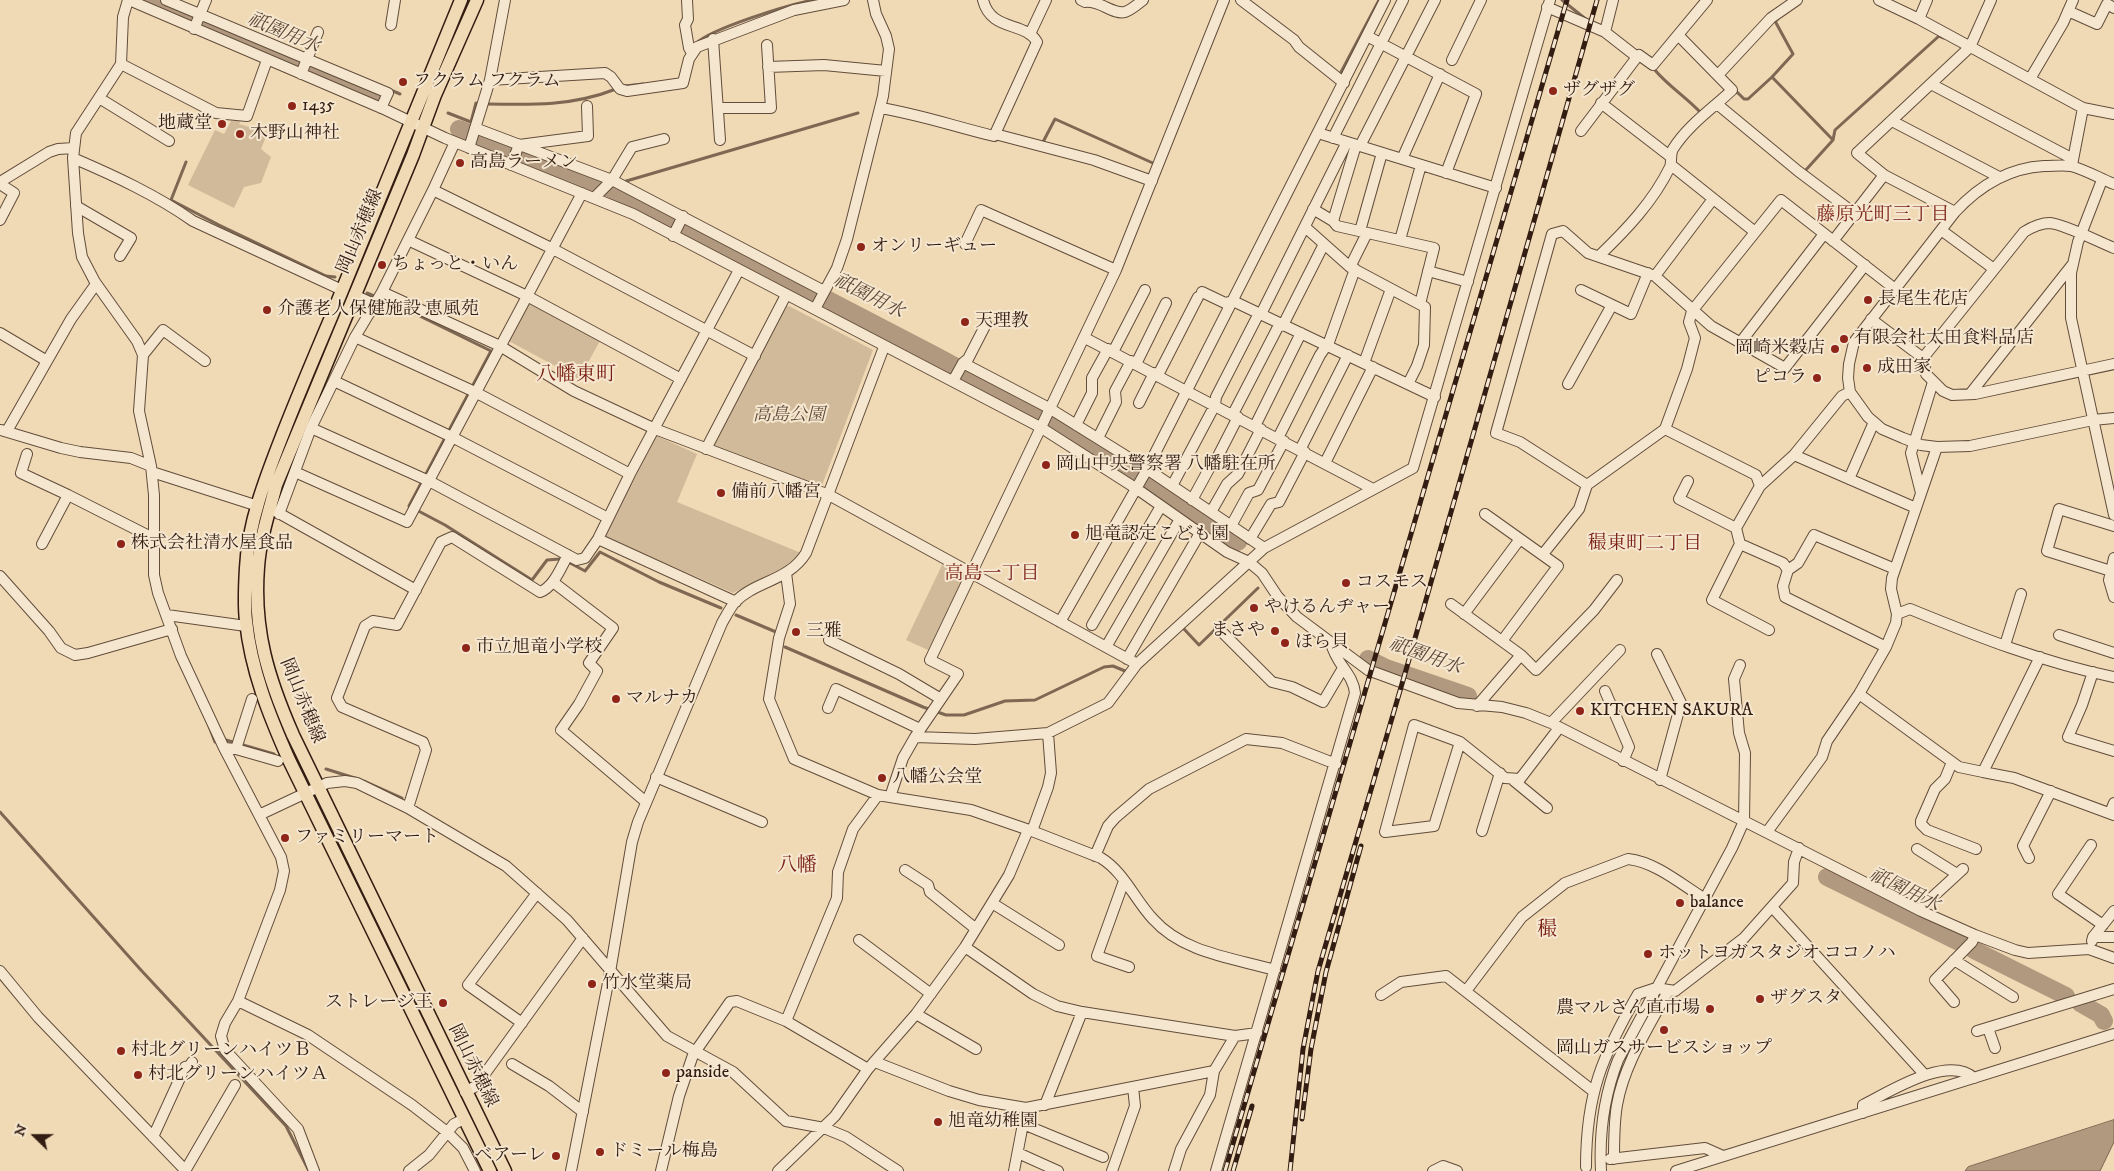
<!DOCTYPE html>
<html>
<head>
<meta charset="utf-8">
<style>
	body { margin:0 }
	#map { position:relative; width:2114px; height:1171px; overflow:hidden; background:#f0dab5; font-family:"IM FELL DW Pica",serif }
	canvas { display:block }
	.north { position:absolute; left:10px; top:1111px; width:50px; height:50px; -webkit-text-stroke:4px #f5e7cf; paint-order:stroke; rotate:292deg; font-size:14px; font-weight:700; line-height:20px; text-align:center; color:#331c12 }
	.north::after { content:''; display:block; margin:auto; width:18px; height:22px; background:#331c12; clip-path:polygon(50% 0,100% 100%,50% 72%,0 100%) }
</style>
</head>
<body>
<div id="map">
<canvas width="2114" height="1171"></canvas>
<div class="north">N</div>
</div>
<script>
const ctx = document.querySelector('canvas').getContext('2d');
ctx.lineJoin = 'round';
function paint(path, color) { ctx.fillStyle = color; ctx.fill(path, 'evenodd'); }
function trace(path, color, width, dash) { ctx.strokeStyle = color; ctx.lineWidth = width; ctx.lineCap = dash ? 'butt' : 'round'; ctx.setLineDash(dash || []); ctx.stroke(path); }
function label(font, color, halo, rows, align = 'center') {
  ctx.font = font + ' "IM FELL DW Pica","Noto Serif JP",serif'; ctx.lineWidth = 4; ctx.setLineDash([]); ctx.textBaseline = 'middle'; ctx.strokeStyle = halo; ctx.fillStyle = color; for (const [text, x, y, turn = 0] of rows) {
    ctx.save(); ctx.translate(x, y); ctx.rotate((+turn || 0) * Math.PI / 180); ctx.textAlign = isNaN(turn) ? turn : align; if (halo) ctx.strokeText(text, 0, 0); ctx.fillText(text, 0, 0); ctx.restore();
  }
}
paint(new Path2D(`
	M241,120L239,124L268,132L261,149L271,157L261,183L244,187L234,208L188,185L215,130L224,134L231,121Z
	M530,300L601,339L579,379L509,341Z
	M789,306L873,350L821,488L714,449L711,444L782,308Z
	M657,436L697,454L677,502L801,553L784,567L733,593L604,536Z
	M943,563L965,574L928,650L906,640Z`), '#d0ba99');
const water = new Path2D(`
	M2114,1120V1142L2100,1171H1965L1968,1167Z`);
paint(water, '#b0997e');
trace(water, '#7e6753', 1);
trace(new Path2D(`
	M1562,0L1587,20
	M1777,20L1775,21L1793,54L1772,77L1833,140L1804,172
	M695,44C712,28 788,5 813,0
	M1654,69C1667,85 1686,97 1701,113
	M1339,76L1379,0
	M625,86L643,84
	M393,91L400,94
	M1735,92L1736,91L1744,99H1748L1772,77
	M487,104C532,105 573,106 616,89
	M448,113L471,122L476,103L478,104
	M1833,140L1835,130L1939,36L1944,38
	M1043,142L1055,119L1155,164
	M186,162L171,200L219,225L326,276L335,277
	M623,182L858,113
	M367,293L374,296
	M385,299L491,351L409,506L445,525L532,580L547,560L560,559
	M570,563L585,571L600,552L659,582L721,608
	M736,615L776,632
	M1184,629L1199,645L1258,588
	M785,647L923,707L946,715H964L1005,701L1035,700L1104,667L1113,666L1125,671
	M209,726L215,742L226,740L274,754
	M326,769L358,779
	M364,781L402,798
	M0,812L140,969L286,1126L309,1171`), '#7e6753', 3);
trace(new Path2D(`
	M147,0L376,96
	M459,129L609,188L682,224L934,355L1051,418L1149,481L1238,542
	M1368,659L1386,668L1468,696
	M1827,877L1963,944
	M1974,950L2066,996
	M2080,1003L2101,1015L2104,1021`), '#b0997e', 18);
const minor = new Path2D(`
	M128,0L123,17L121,64L76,133L73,158L78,233L82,257L95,282L137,341L143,355L139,411L151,466L154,495V575L158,593L181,656L224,748L281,857L284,871L280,890L238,1001L225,1023L221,1036L225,1050L298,1129L314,1171
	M129,0L386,110L445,138L633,214L1040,427L1137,489L1227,552L1249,562L1262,573L1278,597L1297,617L1368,670L1458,703L1502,707L1526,713L1551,723L1921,911L1975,935L2015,950L2028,953L2089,949L2114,958
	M166,0L388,93L381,108
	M687,0L688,19L685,25L689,48L692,53
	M983,0C991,32 1025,21 1037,42L995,134
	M1081,0L1085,2C1100,0 1113,15 1125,12C1131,10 1138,4 1143,0
	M1241,0L1294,40L1299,47L1344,83
	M1879,0L1919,19L2083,108L2114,114
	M1547,7L1605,32L1637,57L1639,55L1653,65L1707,0
	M2068,11L2097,24L2107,4L2114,8
	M1919,19L1927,0
	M391,25L395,0
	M194,29L206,0
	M1605,32L1613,0
	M1030,34L1046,0
	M1367,36L1476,94L1446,173
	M713,39L720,140
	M1452,60L1481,0
	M121,64L216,113L247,116L267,60
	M768,67L824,65L886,71
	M301,74L318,32
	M1718,75L1771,18L1797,0
	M2030,79L2063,23L2073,0
	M490,80L605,73L611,77L620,89L627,91L683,83L689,59L697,47L794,10L844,0
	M1931,84L2073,159
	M99,98L169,141
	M1601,103L1671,157
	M1717,104L1798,171L1854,213
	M718,108H771L767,45
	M880,108C919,114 956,127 994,136L995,134L1094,160L1152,181
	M1892,121L1999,177
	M475,128L612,180L824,291
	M1581,131L1637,57
	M1318,133L1496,188
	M1333,138L1403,0
	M1360,146L1435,0
	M469,148L490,80L505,0
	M73,158C115,176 156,195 193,221L342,290
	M1402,159L1440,74
	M511,165L519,145L588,136L587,106
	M1671,165L1755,232
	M2072,165L2083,108
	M2102,180L2078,242L2071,273V318L2114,515
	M0,182L49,152L58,149L74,148
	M0,184L14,193L0,220
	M2114,184C2101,179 2086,170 2071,166C2063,165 2053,166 2044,166C2008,168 1980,185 1955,212L1854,342L1849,364L1848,378L1850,392L1868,417L1882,429L1903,438L1921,445L1937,447L1970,446L2093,420L2114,418
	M433,190L553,249L755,356
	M594,198L612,180L632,147L664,139
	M76,206L131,238L120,256
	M1313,209L1333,221L1337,226L1434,248L1420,304
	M1955,212L1884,175L1857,153L1970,47L1991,0
	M1333,221L1356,145
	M1305,227L1350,267L1425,307L1424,345L1417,366L1408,384
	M1941,230L1994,269
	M1360,231L1382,153
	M673,236L683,216
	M408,240L527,296L681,379
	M1400,240L1421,165
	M1833,241L1884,175
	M965,244L981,210L1116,270
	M1599,256C1626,230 1653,202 1670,167C1672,162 1670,154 1673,149C1688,125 1712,109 1732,90L1679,36
	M1350,267L1367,233
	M1428,271L1468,282
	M1655,276L1713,199
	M1581,290L1631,314L1648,273
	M382,292L500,346L574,391L655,429L829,495L1137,664
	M1202,292L1225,303L1233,301L1435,397
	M354,295L374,304
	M815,309L837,268L847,239L883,96L889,49L886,36L876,14L873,0
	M1871,319L1923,358L1926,374L1943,391L1952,395L1975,394L2114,364
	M0,333L47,361
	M355,337L475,392L630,474
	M1085,338L1373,489
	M1740,343L1824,234
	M1113,352L1145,290
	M143,355L163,330L205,361
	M1923,358L2024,232C2032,227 2040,223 2050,223C2064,224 2099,242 2114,248
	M963,363L1049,408L1147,469L1264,548
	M1364,363L1391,289
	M1136,364L1166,303
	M1158,375L1198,297
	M334,381L452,437L608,518
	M953,381L963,363L968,359L986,324
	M1568,384L1612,305
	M1850,392L1842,396L1794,455L1760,486L1736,528L1740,544L1783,563L1788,570L1783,586L1785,597L1886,647
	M1970,394L2072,265
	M1139,403L1154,373
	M1233,414L1278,327L1283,325L1324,244
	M1076,425L1092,393V378L1108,349
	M1255,426L1301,333
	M311,428L429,481L577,560L585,558L598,539L630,474L739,270
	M1665,429L1756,475L1760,486
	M1,430L61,448L80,452L131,458L151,466
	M7,431L71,319L96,284
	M1098,438L1116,402L1115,391L1131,361
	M1278,438L1320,355L1329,342L1355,269
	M706,449L786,295
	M1300,450L1348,355
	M27,454L21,473L68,495
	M1794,455L1916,508
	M1325,463L1373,367
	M152,472L258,506
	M295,472L407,522L582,193
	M1849,479L1874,422
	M1688,481L1679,499L1736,528
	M1587,485L1520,442L1496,433L1552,234L1563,231L1588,253L1655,276L1711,326L1785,368L1865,265
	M1172,486L1215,405L1216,397L1257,317L1261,314L1347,142
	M1921,493L1911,453L1933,382
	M1192,500L1210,467L1215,462L1238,417
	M275,511L416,590
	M1211,512L1227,484L1238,474L1261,429
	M279,514L311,428L355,337L382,292L433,190L455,142
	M1485,514L1558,566L1502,641
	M1231,526L1249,493L1258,490L1284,441
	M598,539L736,602
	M1250,539L1271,504L1279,502L1305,452
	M42,544L68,495L155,539
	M1740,544L1712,600L1769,630
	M1543,554L1579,509L1587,485L1665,429L1687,369L1695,338L1689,322L1692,311L1781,200L1895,289
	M2114,558L2109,580L2114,597
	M1788,570L1798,563L1814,535L1895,569
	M2111,571L2047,551L2059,509L2114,526
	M786,573L790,604L779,638L769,699L794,759L878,795L890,797L903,758L915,737L975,739L1048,733L1108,703L1137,664L1264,548L1413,468L1550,0
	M0,576L49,631L61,648L75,655L88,653L172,629
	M553,582L613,628L589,663L597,671L579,704L561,730L646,802
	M1451,604L1521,655L1536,670L1594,610L1617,580
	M1464,614L1520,539
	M1897,614L1910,609C1976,636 2044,663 2114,677
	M167,615L246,626
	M1060,622L1145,473L1385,0
	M1092,625L1161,506
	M1219,629L1272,682L1292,687L1323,702L1343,668
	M2059,635L2114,653
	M829,640L899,674L941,699
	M2005,645L2021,594
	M1106,647L1180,519
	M1657,654L1681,703L1660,780
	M1127,659L1200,533
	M2093,672L2082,705L2068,737L2114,751
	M1605,691L1629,747L1623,761
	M1859,694L1959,767L1983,772L2040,657
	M1477,706L1521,655
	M828,708L836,689L920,729
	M1551,723L1620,650
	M915,737L958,674L930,660L1116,270L1224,0
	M1460,742L1434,826L1385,832L1414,725L1460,742L1505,778L1520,779L1559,728
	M224,748L236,749L278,761
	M236,749L252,699
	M1952,762L1945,779L1935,789L1921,821V824L1927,830L1976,849
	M1983,772L2014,778L2114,815
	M656,777L762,822
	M1513,780L1547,808
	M890,797L971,810L1032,831L1101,858C1124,872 1135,900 1153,919C1183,953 1233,958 1275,970
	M408,808L426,750L423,742L342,707L337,698L365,626L373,621L397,625L441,542L452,537L540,592C554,587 561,567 568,555
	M2110,813L2114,803
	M259,815L327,783L345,781L357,783L408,808L506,866L567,920L667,1036L733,1072L786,1121L824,1128L846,1137L898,1171
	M1032,831L1048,787L1051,773L1048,733
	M1482,831L1500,773
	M1767,832L1822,757L1827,741L1859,694L1886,647L1896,623L1897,614L1891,589L1892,578L1937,447
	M2091,845L2058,894L2103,925
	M1917,849L1957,874
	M1095,856L1108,826L1115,818L1149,789L1246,739L1282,743L1336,764
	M2029,858L2023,846L2051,791
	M905,870L928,885L930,892L976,929
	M1124,881L1097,956L1129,967
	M992,903L1059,945
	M1772,907L1924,1074
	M1921,911L1926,903L1963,869
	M2093,937L2114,911
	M859,940L931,994
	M2092,941L2093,937H2114
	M965,947L1033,994L1057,1006L1082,1012L1235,1036L1257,1033
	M1954,960L2013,997
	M0,971L38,1017L186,1171
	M1466,991L1522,917L1565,883L1628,859C1656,862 1682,885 1705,899
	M1381,995L1401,982L1446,976L1593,1091
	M238,1001L308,1035L412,1105L447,1132L463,1148L475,1171
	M1954,1002L1935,980L1972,942L1975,935
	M916,1014L976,1049
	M786,1021L837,898L838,872L853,829L878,795
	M522,1023L468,985L537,893
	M1988,1028L1995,1048
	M1977,1031L2114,989
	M875,1062L949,1091L979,1100L1026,1108L1014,1171
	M512,1064L549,1086L583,1112
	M465,1092L476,1086L583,938
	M1045,1105L1082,1012
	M1026,1108L1214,1071
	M1863,1113V1105C1889,1092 1948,1054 1974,1078
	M1023,1124L1103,1157
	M153,1137L185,1067L190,1066L192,1062
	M1018,1153L1058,1171
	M1610,1159L1705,1148L1723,1156
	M1614,1159C1614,1141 1614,1122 1617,1105C1624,1064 1649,1027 1668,991
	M1586,1167C1586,1094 1602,1056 1638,994L1656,988L1675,991L1744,938L1793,883L1794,862L1799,848
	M185,1171L235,1085
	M409,1171L429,1155L454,1124L464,1119
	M571,1171L609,978L632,842L638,822L722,623C726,616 730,608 735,602C755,581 789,581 806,553L884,347
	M661,1171L679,1096L693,1055L730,1002L737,1001L786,1021L868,1069
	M778,1171L835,1116L868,1069L916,1014L965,947L1009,875L1028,830
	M1112,1171L1135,1106L1133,1087
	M1174,1171L1181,1149L1210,1095L1214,1071L1235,1036
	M1216,1171L1355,693C1353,673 1336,665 1331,643
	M1433,1171L1443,1166L1457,1171
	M1601,1171C1599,1132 1604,1096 1618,1060L1732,848L1744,821L1745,753L1739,733L1734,679L1740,665
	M1676,1171L2114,1034`);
const major = new Path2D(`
	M461,0C417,105 376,210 332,315C315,355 298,395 282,436C266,477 248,523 246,568C245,585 244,604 246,621C251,670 269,715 289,760L490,1171
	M477,0L435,95L413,155L276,485C269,512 260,539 258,567C253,630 268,678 293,735L505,1171`);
trace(minor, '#624c3b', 12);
trace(major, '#331c12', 15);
trace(minor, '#f5e7cf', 10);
trace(major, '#f0dab5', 12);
const rail = new Path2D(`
	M1302,1119L1311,1049L1326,972L1361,846
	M1225,1171L1567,0
	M1233,1171L1252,1106
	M1290,1171L1303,1049L1318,971L1404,677L1597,0`);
trace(rail, '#331c12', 5);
trace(rail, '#f5e7cf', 3, [9]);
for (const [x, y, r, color] of [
	[403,82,5,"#8f2418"],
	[1553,91,5,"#8f2418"],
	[292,106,5,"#8f2418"],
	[222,124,5,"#8f2418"],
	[240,134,5,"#8f2418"],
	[460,163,5,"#8f2418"],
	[861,247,5,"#8f2418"],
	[382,265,5,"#8f2418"],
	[1868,300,5,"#8f2418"],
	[267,310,5,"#8f2418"],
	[965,322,5,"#8f2418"],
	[1844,339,5,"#8f2418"],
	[1835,349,5,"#8f2418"],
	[1867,368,5,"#8f2418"],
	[1817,378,5,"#8f2418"],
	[1046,465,5,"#8f2418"],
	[721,493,5,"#8f2418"],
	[1075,535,5,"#8f2418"],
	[121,544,5,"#8f2418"],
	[1346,583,5,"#8f2418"],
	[1254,608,5,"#8f2418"],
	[1275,631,5,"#8f2418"],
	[796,632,5,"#8f2418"],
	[1285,643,5,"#8f2418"],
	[466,648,5,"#8f2418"],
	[616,699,5,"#8f2418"],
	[1580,711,5,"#8f2418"],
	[882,778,5,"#8f2418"],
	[285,838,5,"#8f2418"],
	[1680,903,5,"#8f2418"],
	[1648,954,5,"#8f2418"],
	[592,984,5,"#8f2418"],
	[1760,999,5,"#8f2418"],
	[443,1003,5,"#8f2418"],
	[1710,1009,5,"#8f2418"],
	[1664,1030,5,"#8f2418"],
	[121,1051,5,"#8f2418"],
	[666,1073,5,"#8f2418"],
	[138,1075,5,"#8f2418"],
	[938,1122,5,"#8f2418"],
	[600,1152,5,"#8f2418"],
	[556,1156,5,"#8f2418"]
]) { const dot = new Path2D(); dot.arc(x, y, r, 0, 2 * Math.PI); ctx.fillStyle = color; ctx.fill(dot); trace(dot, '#f5e7cf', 2); }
label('18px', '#331c12', '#f5e7cf', [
	["フクラム フクラム",413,82],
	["ザグザグ",1563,91],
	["1435",302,106],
	["地蔵堂",212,124,"right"],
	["木野山神社",250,134],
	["高島ラーメン",470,163],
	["オンリーギュー",871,247],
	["ちょっと・いん",392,265],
	["長尾生花店",1878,300],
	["介護老人保健施設 恵風苑",277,310],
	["天理教",975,322],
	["有限会社太田食料品店",1854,339],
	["岡崎米穀店",1825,349,"right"],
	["成田家",1877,368],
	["ピコラ",1807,378,"right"],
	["岡山中央警察署 八幡駐在所",1056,465],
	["備前八幡宮",731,493],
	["旭竜認定こども園",1085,535],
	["株式会社清水屋食品",131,544],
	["コスモス",1356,583],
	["やけるんヂャー",1264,608],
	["まさや",1265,631,"right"],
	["三雅",806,632],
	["ほら貝",1295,643],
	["市立旭竜小学校",476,648],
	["マルナカ",626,699],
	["KITCHEN SAKURA",1590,711],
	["八幡公会堂",892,778],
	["ファミリーマート",295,838],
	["balance",1690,903],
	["ホットヨガスタジオ ココノハ",1658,954],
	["竹水堂薬局",602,984],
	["ザグスタ",1770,999],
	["ストレージ王",433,1003,"right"],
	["農マルさん直市場",1700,1009,"right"],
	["岡山ガスサービスショップ",1664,1049,"center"],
	["村北グリーンハイツＢ",131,1051],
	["panside",676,1073],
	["村北グリーンハイツＡ",148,1075],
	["旭竜幼稚園",948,1122],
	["ドミール梅島",610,1152],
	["ベアーレ",546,1156,"right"]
], 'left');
label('18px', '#331c12', '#f5e7cf', [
	["岡山赤穂線",361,232,-67],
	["岡山赤穂線",301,701,68],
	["岡山赤穂線",472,1066,64]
]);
label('italic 18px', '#624b3a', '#f5e7cf', [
	["高島公園",789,416]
]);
label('italic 19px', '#5f4838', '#f5e7cf', [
	["祇園用水",283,34,23],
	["祇園用水",868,297,27],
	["祇園用水",1425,657,20],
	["祇園用水",1904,891,26]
]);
label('19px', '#7a1f14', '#f5e7cf', [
	["藤原光町三丁目",1883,216],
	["穝東町二丁目",1645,545],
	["高島一丁目",992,575]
]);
label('20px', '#7a1f14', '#f5e7cf', [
	["八幡東町",576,376],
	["八幡",797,867],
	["穝",1547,931]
]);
</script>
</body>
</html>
